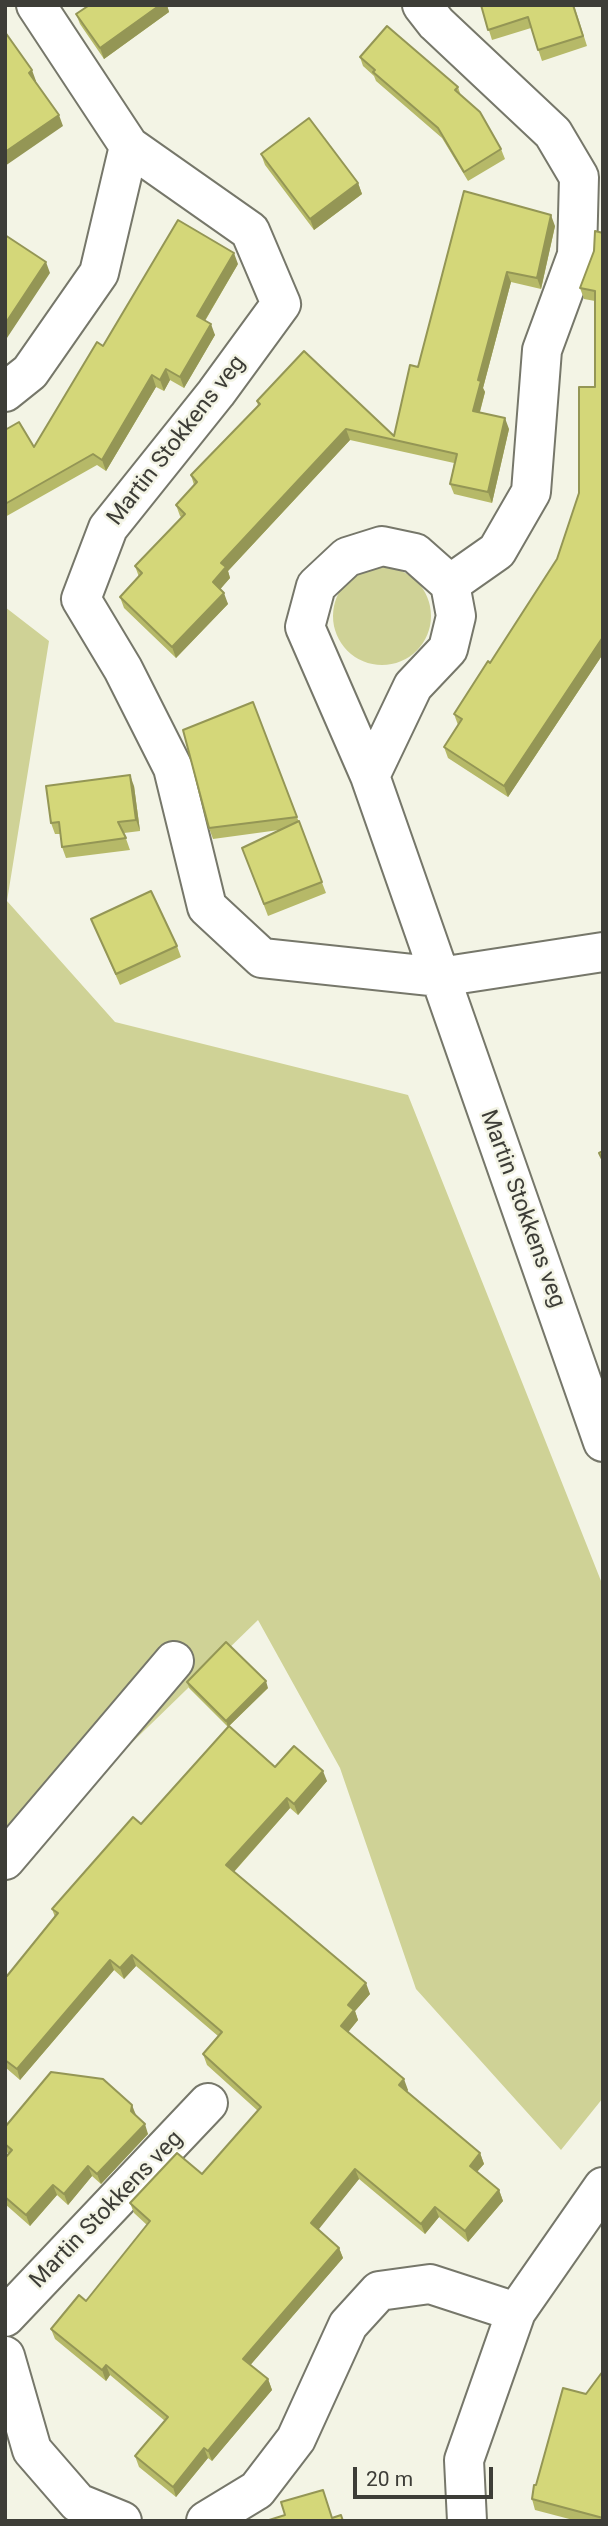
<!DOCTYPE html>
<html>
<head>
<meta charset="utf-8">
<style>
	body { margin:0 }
	#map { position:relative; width:608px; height:2526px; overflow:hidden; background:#f3f4e5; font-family:Roboto,sans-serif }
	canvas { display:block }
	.frame { position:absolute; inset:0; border:7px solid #3d3d37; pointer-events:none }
	.scale { position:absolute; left:353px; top:2467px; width:140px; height:32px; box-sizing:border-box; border:4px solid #3d3d37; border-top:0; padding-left:9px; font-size:21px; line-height:24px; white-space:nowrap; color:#3d3d37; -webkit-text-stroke:5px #f3f4e5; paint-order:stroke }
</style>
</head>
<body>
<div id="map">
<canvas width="608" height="2526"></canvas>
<div class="frame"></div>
<div class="scale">20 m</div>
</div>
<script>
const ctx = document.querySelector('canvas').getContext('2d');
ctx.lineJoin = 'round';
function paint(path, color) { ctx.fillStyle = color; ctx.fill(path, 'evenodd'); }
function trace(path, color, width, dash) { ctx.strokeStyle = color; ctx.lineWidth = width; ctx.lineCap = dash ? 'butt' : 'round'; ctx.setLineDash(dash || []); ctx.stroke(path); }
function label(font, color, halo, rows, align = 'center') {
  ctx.font = font + ' Roboto,sans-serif'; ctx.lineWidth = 5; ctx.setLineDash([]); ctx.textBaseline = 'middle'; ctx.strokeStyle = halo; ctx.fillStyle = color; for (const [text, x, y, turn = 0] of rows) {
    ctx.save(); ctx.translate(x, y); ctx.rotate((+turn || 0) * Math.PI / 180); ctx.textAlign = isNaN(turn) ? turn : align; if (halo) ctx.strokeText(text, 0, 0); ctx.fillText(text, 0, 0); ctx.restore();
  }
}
paint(new Path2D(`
	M333 616a49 49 0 1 1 98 0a49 49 0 1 1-98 0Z
	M5,607L49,641L7,901L115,1022L408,1095L603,1586V2098L561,2150L416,1989L340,1768L258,1620L5,1866Z`), '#cfd296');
const street = new Path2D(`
	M36,5L129,146L250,231L281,304L216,393L108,528L81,599L123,669L173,768L207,907L262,958L440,977L603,952
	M422,5L436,23L553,133L579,177L577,255L542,350L531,492L497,551L450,584
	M5,392L30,372L99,273L129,146
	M370,776L413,686L448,649L456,616L450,584L415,553L382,546L347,557L316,586L305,627L370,776L603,1442
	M5,1860L174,1661
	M5,2317L208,2103
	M5,2356L32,2450L78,2503L122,2521
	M206,2521L257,2490L296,2439L348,2325L379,2291L430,2284L516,2312
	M467,2521L464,2460L516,2312L603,2187`);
trace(street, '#76776a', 42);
trace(street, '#fff', 38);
paint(new Path2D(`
	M84,5H167L169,12L104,59L80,24L76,14L85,8Z
	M481,5H574L587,46L542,61L531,28L492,40Z
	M360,57L458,87L461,96L501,149L505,159L468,181L442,138L376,81L374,76L363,66Z
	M261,154L358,183L362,194L314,230L265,165Z
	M464,191L555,226L541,289L511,282L483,388L485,392L480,412L509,429L492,503L454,494L450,484L454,463L350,440L228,571L230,578L220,589L228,604L176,658L124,608L120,597L139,577L135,566L182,518L180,516L176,505L194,485L191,475L258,406L257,401L394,436L418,367Z
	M603,233V654L508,797L448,758L444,747L458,725L454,714L490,663L557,559L579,493L595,387V301L584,299L580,288Z
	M238,264L205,321L215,335L184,388L170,380L164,391L156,387L106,471L97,465L5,517V430L34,447L103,346Z
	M253,702L326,893L268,916L242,848L279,830L213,839L209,828Z
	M134,786L140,831L124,833L130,850L66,858L62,847L60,834H55L51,823Z
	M91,919L177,946L181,957L120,985Z
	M187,1682L268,1688L228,1727L189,1688Z
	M275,1767L327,1781L298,1815L290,1808L234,1872L370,1994L355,2011L358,2020L348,2032L408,2090L407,2092L480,2153L484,2164L477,2172L499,2190L503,2201L468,2242L439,2217L425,2234L359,2179L318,2229L339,2248L343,2258L250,2365L268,2379L272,2390L212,2461L208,2458L176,2497L139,2467L135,2456L165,2421L110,2375L106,2381L55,2339L51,2329L86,2301L147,2225L134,2213L130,2203L202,2174L258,2111L207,2065L203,2054L218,2036L136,1966L124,1979L114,1970L20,2080L5,2067V1974L7,1976L55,1917L52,1909L141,1824Z
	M136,2115L148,2134L101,2184L92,2176L68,2205L57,2195L30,2226L5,2204V2158L9,2154L5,2151V2127Z
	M603,2371V2521H577L535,2510L532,2499L536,2485L586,2394Z`), '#b6b968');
paint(new Path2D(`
	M160,5H167L169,12L104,59L100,48Z
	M32,70L36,81L33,84L29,73Z
	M59,115L63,126L5,166V152Z
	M358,183L362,194L314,230L310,219Z
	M551,215L555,226L541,289L537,278Z
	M234,253L238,264L201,327L197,316Z
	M46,262L50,273L5,341V324Z
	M507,272L511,282L483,388L485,392L477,422L473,411L478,380Z
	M211,324L215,335L184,388L180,377Z
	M166,369L170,380L164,391L160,380Z
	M152,375L156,387L106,471L102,460Z
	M505,418L509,429L492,503L488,492Z
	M346,429L350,440L228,571L230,578L217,593L213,582L221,563Z
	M224,593L228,604L176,658L172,647Z
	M603,637V654L508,797L504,786Z
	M130,775L134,786L140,831L136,820Z
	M266,1681L268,1688L228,1727L226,1721Z
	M323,1771L327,1781L298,1815L294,1804Z
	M287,1798L290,1808L230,1876L226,1865Z
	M132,1955L136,1966L124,1979L120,1968Z
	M110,1960L114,1970L20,2080L17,2069Z
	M366,1983L370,1994L355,2011L358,2020L345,2036L341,2026L348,2005Z
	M404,2079L408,2090L403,2096L399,2085Z
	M132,2105L136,2115L134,2121L131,2111Z
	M145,2124L148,2134L101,2184L97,2174Z
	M480,2153L484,2164L473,2176L470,2166Z
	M88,2166L92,2176L68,2205L64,2194Z
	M355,2169L359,2179L315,2234L311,2223Z
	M53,2185L57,2195L30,2226L26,2215Z
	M499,2190L503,2201L468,2242L465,2231Z
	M435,2207L439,2217L425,2234L421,2224Z
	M339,2248L343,2258L247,2369L243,2359Z
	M106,2365L110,2375L106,2381L102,2370Z
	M268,2379L272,2390L212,2461L208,2451Z
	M204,2448L208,2458L176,2497L173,2487Z`), '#949655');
const building = new Path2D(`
	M87,5H160L100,48L76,14L88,6Z
	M481,5H573L583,36L538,50L528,17L488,30Z
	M387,26L458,87L455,90L480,112L501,149L464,172L438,128L373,72L375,70L360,57Z
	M5,32L32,70L29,73L59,115L5,152Z
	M309,118L358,183L310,219L261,154Z
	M464,191L551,215L537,278L507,272L478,380L481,381L473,411L505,418L488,492L450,484L457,454L346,429L221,563L226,567L213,582L224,593L172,647L120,597L142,573L135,566L185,514L176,505L197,482L191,475L260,404L257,401L304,351L394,436L410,365L418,367Z
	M178,220L234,253L197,316L211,324L180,377L166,369L160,380L152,375L102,460L93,454L5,504V430L19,422L34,447L97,342L103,346Z
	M595,231L603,233V637L504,786L444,747L462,719L454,714L488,661L490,663L557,559L579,493V387H595V291L580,288L594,251Z
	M5,235L46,262L5,324Z
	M253,702L297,817L209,828L183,730Z
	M130,775L136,820L118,822L126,838L62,847L59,822L51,823L46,786Z
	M299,821L322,882L264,904L242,848Z
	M151,891L177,946L116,974L91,919Z
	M603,1151V1161L599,1153Z
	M226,1642L266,1681L226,1721L187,1682Z
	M229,1726L275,1767L294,1746L323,1771L294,1804L287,1798L226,1865L366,1983L348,2005L354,2010L341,2026L404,2079L399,2085L480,2153L470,2166L499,2190L465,2231L435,2207L421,2224L355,2169L311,2223L339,2248L243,2359L268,2379L208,2451L204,2448L173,2487L135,2456L168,2417L106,2365L102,2370L51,2329L79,2295L86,2301L150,2221L130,2203L177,2153L202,2174L261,2107L203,2054L222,2032L132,1955L120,1968L110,1960L17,2069L5,2060V1974L7,1976L58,1913L52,1909L133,1817L141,1824Z
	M51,2072L103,2079L132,2105L131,2111L145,2124L97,2174L88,2166L64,2194L53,2185L26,2215L5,2197V2158L12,2150L5,2144V2127Z
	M603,2371V2518L532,2499L534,2485H536L563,2388L586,2394Z
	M323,2490L332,2518L341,2515L343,2521H266L285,2515L281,2502Z`);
paint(building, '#d4d779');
trace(building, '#949655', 2);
label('23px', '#3d3d37', '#f3f4e5', [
	["Martin Stokkens veg",177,441,-52],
	["Martin Stokkens veg",522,1209,70],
	["Martin Stokkens veg",107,2210,-46]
]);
</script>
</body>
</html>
